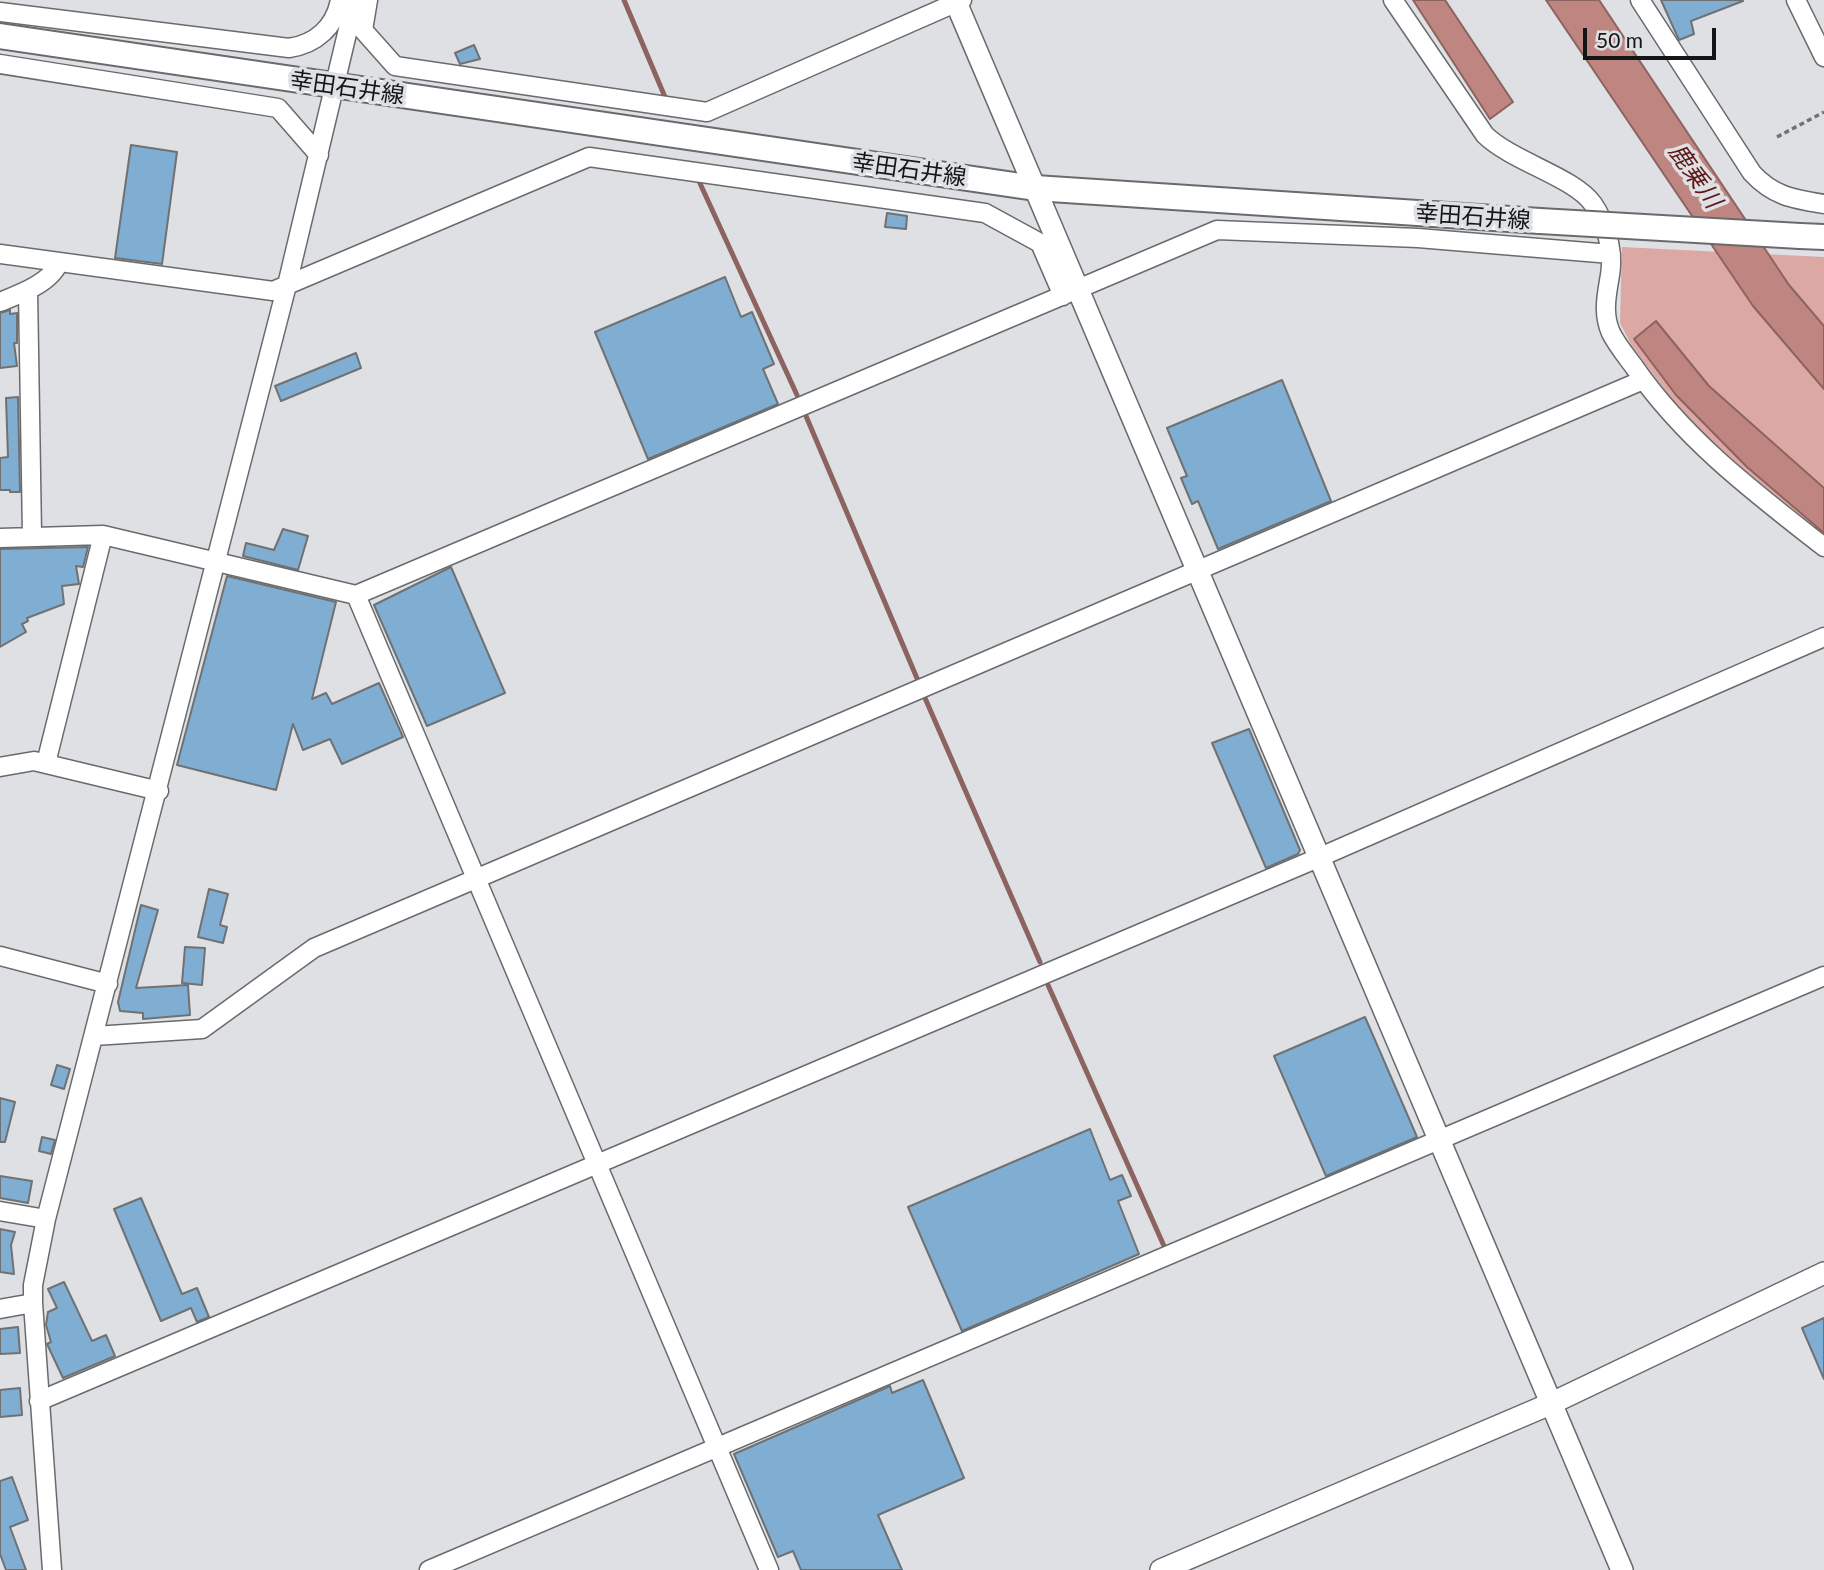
<!DOCTYPE html>
<html>
<head>
<meta charset="utf-8">
<style>
	body { margin:0 }
	#map { position:relative; width:1824px; height:1570px; overflow:hidden; background:#dee0e3; font-family:Lato,sans-serif }
	canvas { display:block }
	.scale { position:absolute; left:1583px; top:28px; width:133px; height:32px; box-sizing:border-box; border:4px solid #141515; border-top:0; padding-left:9px; font-size:21px; line-height:24px; white-space:nowrap; color:#141515; -webkit-text-stroke:5px #dee0e3; paint-order:stroke }
</style>
</head>
<body>
<div id="map">
<canvas width="1824" height="1570"></canvas>
<div class="scale">50 m</div>
</div>
<script>
const ctx = document.querySelector('canvas').getContext('2d');
ctx.lineJoin = 'round';
function paint(path, color) { ctx.fillStyle = color; ctx.fill(path, 'evenodd'); }
function trace(path, color, width, dash) { ctx.strokeStyle = color; ctx.lineWidth = width; ctx.lineCap = dash ? 'butt' : 'round'; ctx.setLineDash(dash || []); ctx.stroke(path); }
function label(font, color, halo, rows, align = 'center') {
  ctx.font = font + ' Lato,"Noto Sans JP",sans-serif'; ctx.lineWidth = 7; ctx.setLineDash([]); ctx.textBaseline = 'middle'; ctx.strokeStyle = halo; ctx.fillStyle = color; for (const [text, x, y, turn = 0] of rows) {
    ctx.save(); ctx.translate(x, y); ctx.rotate((+turn || 0) * Math.PI / 180); ctx.textAlign = isNaN(turn) ? turn : align; if (halo) ctx.strokeText(text, 0, 0); ctx.fillText(text, 0, 0); ctx.restore();
  }
}
paint(new Path2D(`
	M1622,247L1824,257V536L1717,449L1687,419L1633,348L1620,323Z`), '#dba8a3');
const water = new Path2D(`
	M1413,0H1445L1513,102L1490,119Z
	M1546,0H1599L1789,285L1824,326V389L1753,306Z
	M1656,321L1709,386L1824,488V533L1747,467L1676,395L1634,339Z`);
paint(water, '#bf8580');
trace(water, '#8c6360', 2);
trace(new Path2D(`
	M624,0L665,97
	M698,179L797,395
	M806,416L919,683
	M925,698L1040,962
	M1048,985L1164,1246`), '#8c6360', 5);
const building = new Path2D(`
	M1661,0H1742L1743,1L1691,21L1694,34L1679,40Z
	M474,45L480,59L460,64L455,53Z
	M131,145L177,152L162,264L115,258Z
	M887,213L907,216L906,229L885,227Z
	M725,277L741,317L752,312L774,364L763,369L778,404L648,459L595,332Z
	M10,310V314L17,313V343H14L17,366L0,368V313Z
	M356,353L361,368L281,401L275,386Z
	M1282,380L1331,501L1218,549L1198,501L1192,504L1181,478L1187,476L1167,428Z
	M18,397L20,492H10V490H0V458L8,457L6,398Z
	M283,529L308,536L298,570L243,556L246,543L274,550Z
	M88,547L83,567L76,566L79,584L62,586L64,604L27,618L28,621L22,624L26,632L0,647V549Z
	M451,567L505,693L427,726L374,605Z
	M227,576L336,602L312,699L326,693L332,704L379,683L403,737L342,764L330,739L303,750L293,724L276,790L177,765Z
	M1249,729L1300,850L1298,854L1266,868L1212,743Z
	M209,889L228,894L220,925L227,927L223,943L198,937Z
	M141,905L158,910L136,988L188,985L190,1015L143,1019V1013L120,1011L118,1002Z
	M185,947L205,948L202,985L182,983Z
	M1365,1017L1417,1137L1326,1176L1274,1056Z
	M57,1065L70,1069L64,1089L51,1085Z
	M0,1098L15,1102L5,1142H0Z
	M1090,1129L1110,1180L1122,1175L1131,1196L1118,1201L1139,1254L962,1331L908,1207Z
	M42,1137L55,1140L51,1154L39,1151Z
	M0,1176L32,1181L28,1203L0,1198Z
	M141,1198L182,1294L197,1288L209,1317L197,1322L191,1308L161,1321L114,1209Z
	M0,1229L15,1232L11,1245L14,1274L0,1272Z
	M64,1282L92,1341L106,1335L115,1356L63,1378L47,1344L51,1342L46,1325L48,1312L57,1308L48,1289Z
	M1824,1318V1379L1802,1328Z
	M18,1327L20,1353L0,1354V1329Z
	M923,1380L964,1478L878,1515L902,1570H801L793,1551L778,1557L734,1454L890,1386L892,1393Z
	M20,1388L22,1415L0,1417V1390Z
	M12,1477L28,1520L10,1527L26,1570H6L0,1554V1481Z`);
paint(building, '#80aed2');
trace(building, '#6f7173', 2);
const minor = new Path2D(`
	M368,0L363,30L395,66L707,112L962,0
	M1393,0L1485,135C1513,162 1574,177 1593,204C1606,223 1614,251 1610,275C1607,294 1602,313 1611,333C1617,345 1627,357 1635,368C1686,441 1755,493 1824,547
	M1640,0L1752,173C1773,196 1793,199 1824,204
	M1796,0L1824,57
	M0,12L289,48C316,44 335,27 340,0
	M0,64L278,108L319,155
	M0,254L273,291L589,157L985,213L1040,243L1063,296
	M28,290L32,535
	M0,302C20,294 51,283 59,262
	M0,538L103,535L356,595L1217,230L1418,238L1611,254
	M356,595L769,1570
	M46,763L103,535
	M0,767L34,761L159,791
	M0,956L108,984
	M94,1036L202,1029L314,948L1643,380
	M0,1211L46,1219
	M0,1309L33,1303
	M39,1401L1318,858L1824,637
	M52,1570L33,1303V1285L46,1219L287,285L355,0
	M429,1570L1824,976`);
const tertiary = new Path2D(`
	M955,0L1622,1570
	M1161,1570L1550,1404L1824,1273`);
const secondary = new Path2D(`
	M0,36L1035,188L1540,221
	M1800,236L1824,237`);
trace(minor, '#686b6d', 21);
trace(tertiary, '#686b6d', 24);
trace(secondary, '#686b6d', 28);
trace(new Path2D(`
	M1777,137L1824,112`), '#717273', 3.5, [5, 3.5]);
trace(minor, '#fff', 18);
trace(tertiary, '#fff', 21);
trace(secondary, '#fff', 24);
const secondaryBridge = new Path2D(`
	M1540,221L1800,236`);
trace(secondaryBridge, '#686b6d', 28, []);
trace(secondaryBridge, '#fff', 24);
label('23px', '#141515', '#dee0e3', [
	["幸田石井線",347,88,8],
	["幸田石井線",909,170,8],
	["幸田石井線",1473,217,4]
]);
label('italic 24px', '#5d1717', '#dee0e3', [
	["鹿乗川",1695,176,55]
]);
</script>
</body>
</html>
